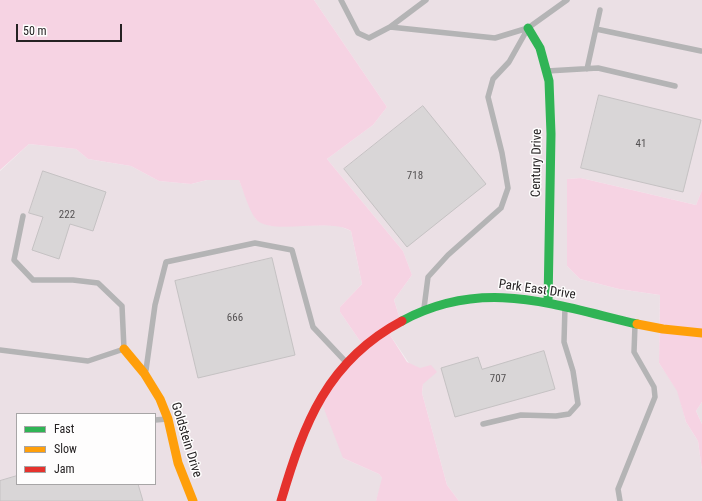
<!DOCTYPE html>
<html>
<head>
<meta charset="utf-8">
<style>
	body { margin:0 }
	#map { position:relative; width:702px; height:501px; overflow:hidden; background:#f3eff1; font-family:"Roboto Condensed",sans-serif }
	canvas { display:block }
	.legend { position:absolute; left:16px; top:413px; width:140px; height:72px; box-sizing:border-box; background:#fefdfd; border:1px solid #a7a5a6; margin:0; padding:5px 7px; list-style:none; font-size:12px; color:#252223 }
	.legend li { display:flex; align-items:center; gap:8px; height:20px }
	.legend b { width:20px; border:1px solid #a7a5a6 }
	.scale { position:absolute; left:16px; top:24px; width:106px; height:18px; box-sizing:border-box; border:2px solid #252223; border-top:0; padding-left:5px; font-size:12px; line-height:14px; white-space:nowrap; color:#252223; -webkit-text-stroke:3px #fefdfd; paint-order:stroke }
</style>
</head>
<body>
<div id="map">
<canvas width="702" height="501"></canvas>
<ul class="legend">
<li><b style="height:5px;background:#30b455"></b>Fast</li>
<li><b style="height:5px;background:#ff9f0a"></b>Slow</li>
<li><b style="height:5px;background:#e5322d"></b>Jam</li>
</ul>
<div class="scale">50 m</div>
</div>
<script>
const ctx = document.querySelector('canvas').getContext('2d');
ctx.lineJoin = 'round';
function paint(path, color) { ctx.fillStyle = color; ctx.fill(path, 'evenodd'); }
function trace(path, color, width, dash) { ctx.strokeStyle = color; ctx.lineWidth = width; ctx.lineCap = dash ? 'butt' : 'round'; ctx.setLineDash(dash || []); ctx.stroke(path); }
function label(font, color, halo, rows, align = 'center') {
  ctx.font = font + ' "Roboto Condensed",sans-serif'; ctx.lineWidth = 3; ctx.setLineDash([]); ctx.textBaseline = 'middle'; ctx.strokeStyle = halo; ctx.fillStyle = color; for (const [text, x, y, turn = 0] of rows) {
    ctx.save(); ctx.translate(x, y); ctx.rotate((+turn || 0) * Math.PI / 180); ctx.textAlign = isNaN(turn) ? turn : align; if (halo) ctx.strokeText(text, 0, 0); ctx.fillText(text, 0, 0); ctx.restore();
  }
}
paint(new Path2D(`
	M314,0H702V190L696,205L581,178L567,179V266L580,279L619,289L660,295L659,363L678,391L686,422L698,441L702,470V501H459L447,485L422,393L423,384L390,335L400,319L394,300L412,275L403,251L327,159L373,125L387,107Z
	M29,144L76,149L88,159L131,166L159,181L191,184L207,180H239L256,219L271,226L337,225L351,231L362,284L340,307V312L362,344L343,458L379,474L383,479L376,501H0V171ZM17,414H155V484H17Z
	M702,402V424L696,411Z`), '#ebe0e5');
paint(new Path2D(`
	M0,0H314L387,107L373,125L327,159L403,251L412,275L394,300L400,319L390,335L407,362L420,368L431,365L437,372L423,384L422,393L447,485L459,501H376L382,478L379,474L343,458L319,396L362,344L340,312V307L362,284L351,231C328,217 269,237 255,218C248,208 244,192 239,180H207L191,184L159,181L131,166L88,159L76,149L29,144L0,170Z
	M581,178L696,205L702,190V402L696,411L702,424V470L698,441L686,422L677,391L659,363L660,295L619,289L580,279L567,266V179Z`), '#f6d3e3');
const building = new Path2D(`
	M599,95L701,120L683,192L581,168Z
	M423,106L486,184L407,247L344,169Z
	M43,171L106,192L93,231L70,224L59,259L32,250L43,217L29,213Z
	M272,258L295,355L198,378L175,281Z
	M544,351L555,389L455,417L441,368L478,357L482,369Z
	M17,476V484H138L143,501H0V481Z`);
paint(building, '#d9d6d7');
trace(building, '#c5c2c3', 1);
trace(new Path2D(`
	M341,0L358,33L369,38L390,27L495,38L528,28L567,0
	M390,27L426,0
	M596,29L701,51
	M587,69L600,10
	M547,71L598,68L675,86
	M424,308L428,277L448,255L501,208L508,188L502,153L488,97L493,79L509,62L527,30
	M0,350L88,361L124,349L122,306L98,283L73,280H33L14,260L23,216
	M146,370L155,305L166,262L255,243L292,250L313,327L345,361
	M155,420L167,419
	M483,424L521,415L556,416L569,414L578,404L573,371L564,342L565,307
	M620,501L618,489L655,397L654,387L634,352L635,325`), '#b4b4b5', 5.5);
trace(new Path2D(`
	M528,28L540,48L549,81L551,134L548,303
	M402,321C483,277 554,305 637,324`), '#30b455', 9);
trace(new Path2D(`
	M637,324L663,329L702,333
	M124,349L144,373L160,399L168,419L178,463L193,501`), '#ff9f0a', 9);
trace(new Path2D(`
	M281,501C304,423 327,361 402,321`), '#e5322d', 9);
label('11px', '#555253', null, [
	["41",641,144],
	["718",415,176],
	["222",67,215],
	["666",235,318],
	["707",498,379]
]);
label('13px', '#252223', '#fefdfd', [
	["Century Drive",537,163,-89],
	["Park East Drive",537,290,8],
	["Goldstein Drive",186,440,73]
]);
</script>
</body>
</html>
